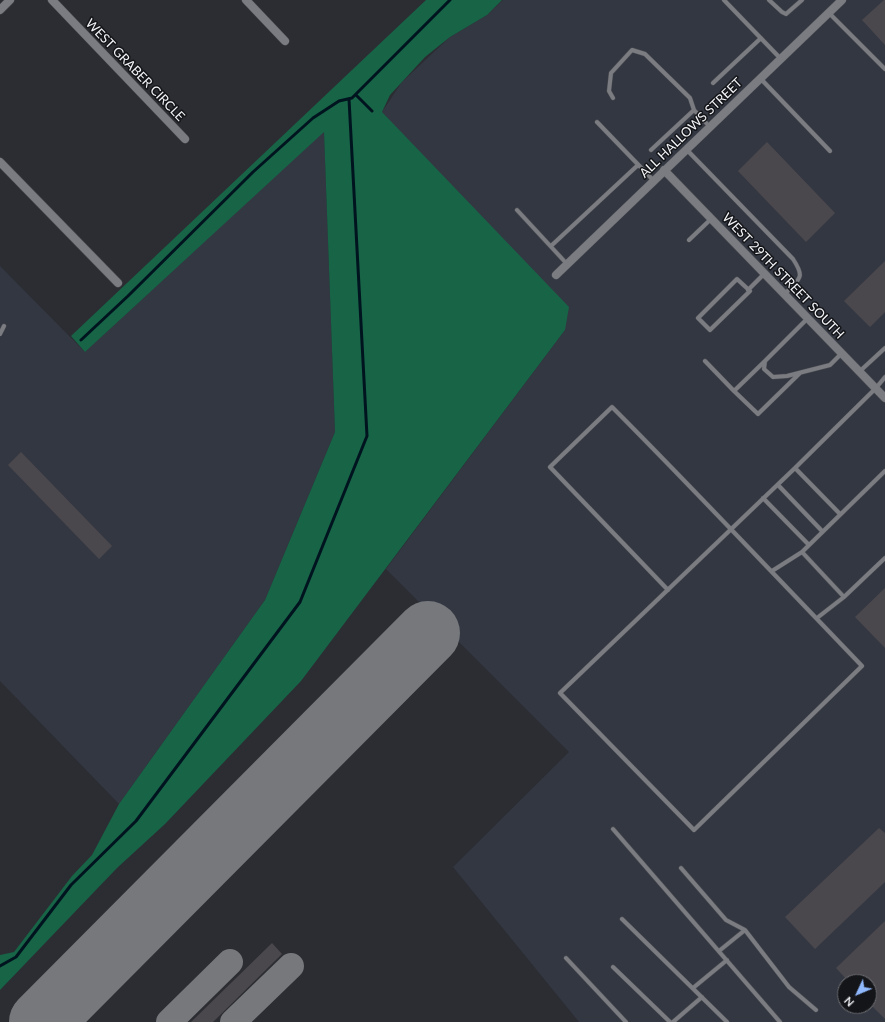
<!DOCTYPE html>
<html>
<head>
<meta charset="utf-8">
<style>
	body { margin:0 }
	#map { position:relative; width:885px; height:1022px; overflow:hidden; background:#2b2d32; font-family:Lato,sans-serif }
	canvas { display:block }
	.north { position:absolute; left:837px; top:974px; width:40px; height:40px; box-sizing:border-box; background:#141518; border:1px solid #6d6e71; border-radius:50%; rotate:226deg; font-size:11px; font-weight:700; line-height:16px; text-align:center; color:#f2f4f7 }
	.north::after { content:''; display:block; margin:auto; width:14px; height:18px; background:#8fb8fd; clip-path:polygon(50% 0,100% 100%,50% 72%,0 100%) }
</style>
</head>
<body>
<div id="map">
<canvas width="885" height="1022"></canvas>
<div class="north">N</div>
</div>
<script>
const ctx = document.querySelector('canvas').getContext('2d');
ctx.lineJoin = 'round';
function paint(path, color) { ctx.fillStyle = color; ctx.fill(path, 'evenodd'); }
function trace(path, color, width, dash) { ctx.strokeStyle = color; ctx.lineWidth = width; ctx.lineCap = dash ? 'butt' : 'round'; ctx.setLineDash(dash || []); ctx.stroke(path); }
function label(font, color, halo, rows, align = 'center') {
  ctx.font = font + ' Lato,sans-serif'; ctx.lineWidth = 3; ctx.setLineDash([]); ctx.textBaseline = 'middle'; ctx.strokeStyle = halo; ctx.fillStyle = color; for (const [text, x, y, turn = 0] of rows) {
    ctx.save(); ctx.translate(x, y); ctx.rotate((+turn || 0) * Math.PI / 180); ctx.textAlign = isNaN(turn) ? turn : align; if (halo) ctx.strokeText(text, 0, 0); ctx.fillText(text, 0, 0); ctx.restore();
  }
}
paint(new Path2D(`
	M503,0H885V1022H579L453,867L569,752L386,569L565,330L382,112L402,82L450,37L487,15ZM845,982H869V1006H845Z
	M324,131L335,432L265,600L119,804L0,681V266L85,352Z`), '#333742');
paint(new Path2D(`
	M426,0H502L487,15L450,37L425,57L390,95L382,112L569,307L565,330L301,681L165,824L117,868L0,990V955L14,952L72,876L92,855L119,804L265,600L335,432L324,132L85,352L71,336Z`), '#176447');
trace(new Path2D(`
	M356,95L372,111
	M81,340L128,296L253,172L313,118L339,101L352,98L450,0
	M0,966L16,957L71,885L136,821L300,602L367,436L349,99`), '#00141f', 3);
trace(new Path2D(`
	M169,1022L230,962
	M233,1022L291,966`), '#76787c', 26);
trace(new Path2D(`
	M41,1022L428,633`), '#76787c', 64);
paint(new Path2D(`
	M884,0H885V45L862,20Z
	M767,142L835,213L806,242L738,171Z
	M885,261V312L870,327L844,301Z
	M21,452L112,546L99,559L8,465Z
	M885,588V648L855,617Z
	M879,828L885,833V882L815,949L785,917Z
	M885,921V1019L869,1003V982H849L836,968Z
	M272,943L282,954L213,1022H191Z`), '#4b484d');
const lane = new Path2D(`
	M724,0L781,59
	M769,0L782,12L786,14L802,0
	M829,13L885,69
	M760,78L830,151
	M713,83L761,38
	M613,98L609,91L611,73L632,50L645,54L690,98L694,110
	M597,122L653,180
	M686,149L793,259C806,279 799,278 785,294
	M651,150L694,110L710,127
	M517,210L567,264
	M689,240L711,219
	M551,246L638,165
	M737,279L750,291L710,330L698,318Z
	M748,290L764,274
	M808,318L765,361L764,369L773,377L787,376L830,365L842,353
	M0,334L4,326
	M705,361L734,391L765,361
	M859,372L885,348
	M734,391L758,414L800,373
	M885,471L802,552L844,597L885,558
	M778,485L822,531
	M763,498L809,545
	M840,514L795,468L876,388L885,377
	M772,571L802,552
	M668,590L550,467L612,407C658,453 703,500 748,547L862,666L694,830L560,693C638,618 717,543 795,468
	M817,618L844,597
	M613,829L780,1022
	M681,868L726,920L745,930L789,987L816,1010
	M622,919L727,1022
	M719,951L745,930
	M566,958L626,1022
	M613,967L670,1022
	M693,988L727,960
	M673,1022L702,997`);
const street = new Path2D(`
	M52,0L185,139
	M246,0L285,41
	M0,10L10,0
	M0,162L118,283
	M664,170L885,398
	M556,275L842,0`);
trace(lane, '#494b4f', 5);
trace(street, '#494b4f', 9);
trace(lane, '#7a7c82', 4);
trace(street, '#7a7c82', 8);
label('13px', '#f2f4f7', '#141518', [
	["WEST GRABER CIRCLE",135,70,46],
	["ALL HALLOWS STREET",691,128,-44],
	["WEST 29TH STREET SOUTH",783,276,46]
]);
</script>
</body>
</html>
